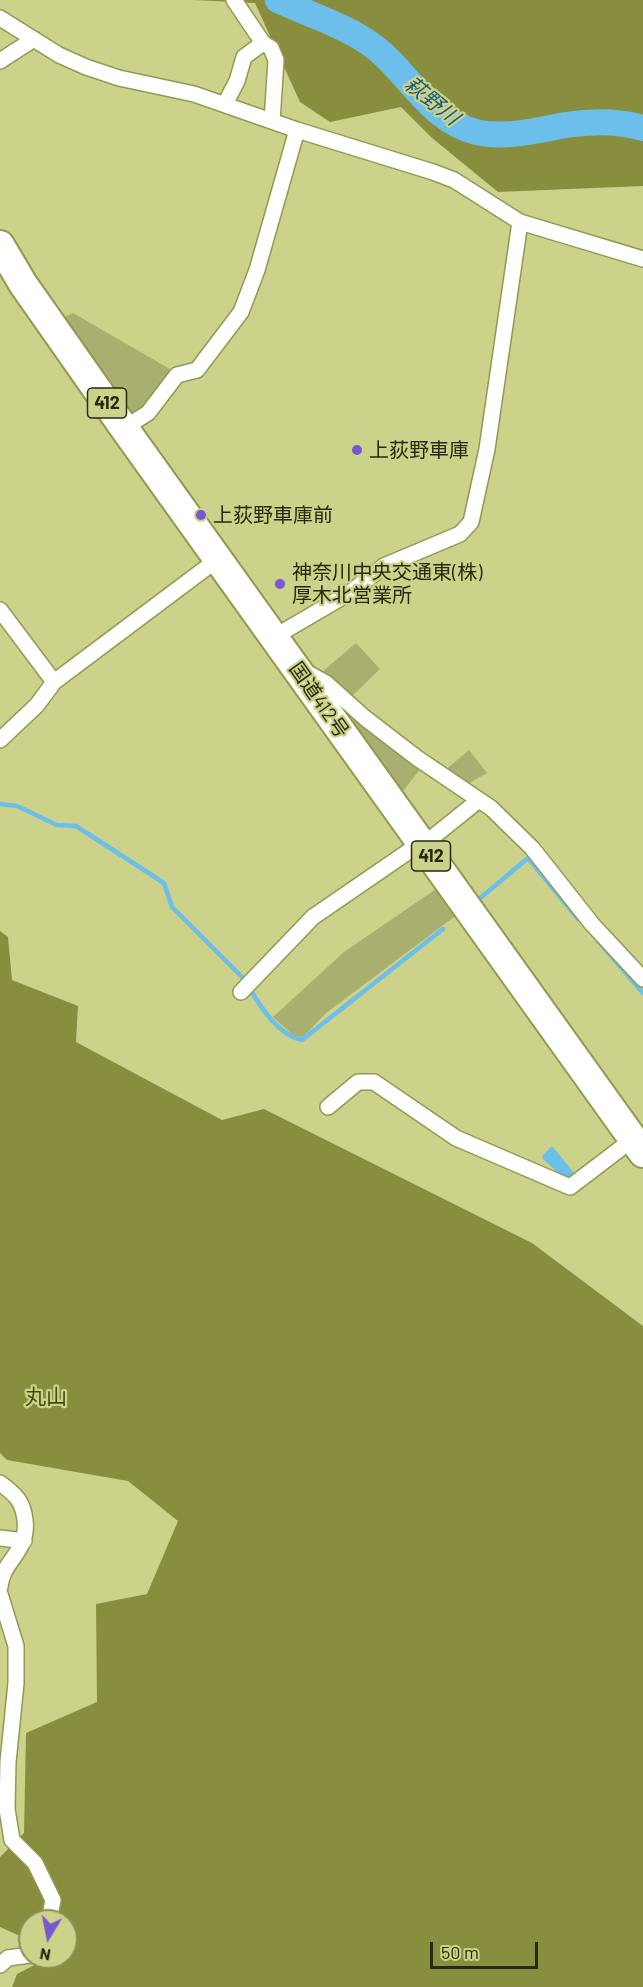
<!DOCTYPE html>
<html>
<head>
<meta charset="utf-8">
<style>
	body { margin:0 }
	#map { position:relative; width:643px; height:1987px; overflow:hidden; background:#ccd289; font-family:Barlow,sans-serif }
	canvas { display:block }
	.north { position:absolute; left:18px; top:1909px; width:60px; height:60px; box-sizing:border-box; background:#ccd289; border:2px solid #8a8e57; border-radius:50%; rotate:190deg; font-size:16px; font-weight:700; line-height:24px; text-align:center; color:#27290b }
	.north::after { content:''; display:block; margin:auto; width:21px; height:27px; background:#7857d0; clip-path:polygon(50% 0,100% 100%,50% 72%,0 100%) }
	.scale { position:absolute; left:430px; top:1942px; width:108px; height:27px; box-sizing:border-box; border:3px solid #27290b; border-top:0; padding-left:8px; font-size:18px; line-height:21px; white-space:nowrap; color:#27290b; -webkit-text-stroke:4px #ccd289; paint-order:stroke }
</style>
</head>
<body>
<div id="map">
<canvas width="643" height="1987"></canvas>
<div class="north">N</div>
<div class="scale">50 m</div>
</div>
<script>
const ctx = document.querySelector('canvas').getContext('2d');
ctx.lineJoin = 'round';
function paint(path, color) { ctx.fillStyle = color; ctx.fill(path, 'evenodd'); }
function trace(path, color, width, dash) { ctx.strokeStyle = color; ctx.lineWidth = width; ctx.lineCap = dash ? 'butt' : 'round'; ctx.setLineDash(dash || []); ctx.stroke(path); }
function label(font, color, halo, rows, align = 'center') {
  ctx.font = font + ' Barlow,"Noto Sans JP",sans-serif'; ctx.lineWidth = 4.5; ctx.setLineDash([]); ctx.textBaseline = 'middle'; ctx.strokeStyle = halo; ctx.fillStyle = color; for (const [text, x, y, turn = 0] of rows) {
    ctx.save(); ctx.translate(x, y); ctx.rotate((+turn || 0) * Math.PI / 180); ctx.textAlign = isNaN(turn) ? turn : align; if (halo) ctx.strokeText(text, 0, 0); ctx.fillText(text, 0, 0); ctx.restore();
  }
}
paint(new Path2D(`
	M73,313L175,372L145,410L131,416L63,318Z
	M356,643L380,669L349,699L322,672Z
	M358,717L421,768L400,795L350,723Z
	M469,750L487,773L464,786L443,772Z
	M439,887L458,914L326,1013L303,1037L294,1036L273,1017L344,952Z`), '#a9af6e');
paint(new Path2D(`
	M193,0H643V186L498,192L432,138L401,107L330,122L300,102L255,3Z
	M0,931L8,937L12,980L78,1006L76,1042L222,1120L264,1109L532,1243L643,1326V1987H12L17,1974L50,1957H66L68,1917L44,1909L34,1921H30V1925L20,1936L0,1927V1857L24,1833L26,1733L97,1702L96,1604L147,1594L178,1521L128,1481L7,1460L0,1453Z`), '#898e3f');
paint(new Path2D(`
	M551,1147H553L578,1178L567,1181L543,1159L542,1156Z`), '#6bbfea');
trace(new Path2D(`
	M0,804L17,806L57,825L76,826L164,883L172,907L246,981
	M478,900L528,858L578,919
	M598,941L643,993
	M250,989C261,1008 279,1036 302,1040L443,929`), '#6bbfea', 4.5);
trace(new Path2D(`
	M278,0C308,14 341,24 369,43C407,69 428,120 476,132C505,139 538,130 566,125C592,121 618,121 643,128`), '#6bbfea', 26);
const street = new Path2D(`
	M234,0L263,43L271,48L276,60L272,121
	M0,18L59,55L86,67L119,78L194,94L297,130L433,172L454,180L520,222L643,259
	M0,61L34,39
	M225,104L237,81L244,57L263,43
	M124,428L148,413L177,375L197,370L241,312L257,270L297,130
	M0,610L54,682L218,559
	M274,637L351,592L384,566L460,534L471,522L487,449L520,222
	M306,672L326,683L365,718L417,758L491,808L532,848L592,924L643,979
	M0,740L37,705L54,682
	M241,992L313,917L412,849L423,845L479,800
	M328,1107L358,1082H374L456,1138L570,1187L633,1139
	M0,1483C15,1494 23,1501 25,1520C29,1553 2,1560 0,1587
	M0,1538L24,1541
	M0,1594L16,1646V1683L8,1762L7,1809L12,1840L35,1863L53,1900L49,1921
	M0,1965L8,1958L30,1955`);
const highway = new Path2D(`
	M0,245L23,284L124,428L643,1153`);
trace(street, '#949951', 18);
trace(highway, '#949951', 32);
trace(street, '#fff', 15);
trace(highway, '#fff', 28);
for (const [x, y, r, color] of [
	[357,450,6,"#7857d0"],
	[201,515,6,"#7857d0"],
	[280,584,6,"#7857d0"]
]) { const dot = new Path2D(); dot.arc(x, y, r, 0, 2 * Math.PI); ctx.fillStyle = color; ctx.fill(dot); trace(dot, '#ccd289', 2); }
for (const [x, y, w] of [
	[107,403,39],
	[431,856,39]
]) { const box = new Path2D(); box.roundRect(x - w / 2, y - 15, w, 30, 4.5); ctx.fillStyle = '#ccd289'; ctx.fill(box); trace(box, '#27290b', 1.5); }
label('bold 18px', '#27290b', null, [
	["412",107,403],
	["412",431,856]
]);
label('20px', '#27290b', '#ccd289', [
	["上荻野車庫",369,450],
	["上荻野車庫前",213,515],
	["神奈川中央交通東(株)",292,572],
	["厚木北営業所",292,595]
], 'left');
label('20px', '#27290b', '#ccd289', [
	["国道412号",319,700,55]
]);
label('italic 21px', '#195a78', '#ccd289', [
	["萩野川",432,101,39]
]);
label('21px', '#474911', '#ccd289', [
	["丸山",46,1397]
]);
</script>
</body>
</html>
